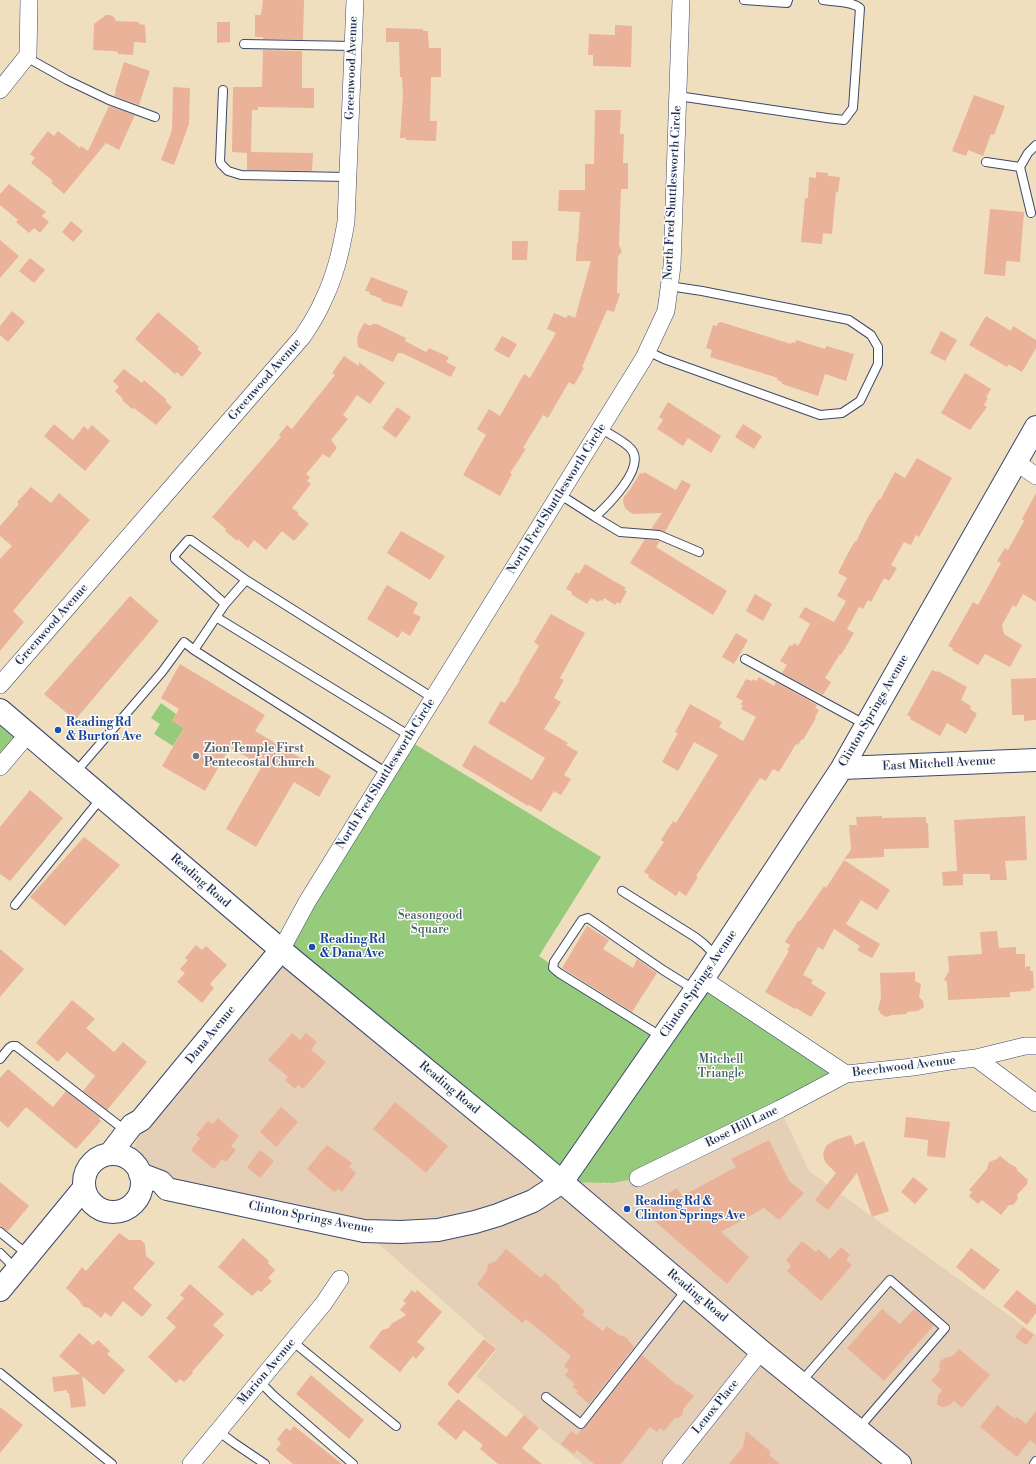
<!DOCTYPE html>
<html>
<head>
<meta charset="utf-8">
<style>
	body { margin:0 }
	canvas { display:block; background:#f0dfbf }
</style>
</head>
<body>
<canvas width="1036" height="1464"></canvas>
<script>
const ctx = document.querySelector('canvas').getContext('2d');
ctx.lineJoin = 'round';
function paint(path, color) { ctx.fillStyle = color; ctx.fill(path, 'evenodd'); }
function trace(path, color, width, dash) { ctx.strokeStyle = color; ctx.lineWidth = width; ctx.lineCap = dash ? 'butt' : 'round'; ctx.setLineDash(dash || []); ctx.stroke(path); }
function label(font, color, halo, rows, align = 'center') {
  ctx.font = font + ' "Libre Bodoni",serif'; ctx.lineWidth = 3; ctx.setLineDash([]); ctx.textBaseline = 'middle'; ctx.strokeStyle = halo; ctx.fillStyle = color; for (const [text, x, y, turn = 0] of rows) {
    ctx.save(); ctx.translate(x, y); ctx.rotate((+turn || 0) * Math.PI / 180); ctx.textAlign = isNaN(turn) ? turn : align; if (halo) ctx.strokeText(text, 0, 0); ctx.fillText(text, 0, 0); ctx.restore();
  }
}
paint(new Path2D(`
	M281,950L603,1184L613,1183L637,1178L780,1109L809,1171L1036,1335V1464H583L476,1376L497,1349L364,1231L269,1210L137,1168L134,1163L135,1145L139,1133Z`), '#e5d0b7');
paint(new Path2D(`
	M161,703L176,714L172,721L184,728L173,746L154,734L160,724L151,718Z
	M0,710L28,734L0,767Z
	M408,740L601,857L539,956L660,1041L703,979L846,1074L638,1178L613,1183L562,1182L281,950Z`), '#96cb7c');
paint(new Path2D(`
	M263,0H304L303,40L263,39V37H255V15H261Z
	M106,15H110L114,17L116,21L139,22V24L145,25L146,43L134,42L133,55L118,54V52L112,51L93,50L94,24Z
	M217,22H230V42L217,43Z
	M615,25L632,26L631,67L593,66V55H588L589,34L615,35Z
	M386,28L423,29V31H428L429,48H441V77H431L430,121H437L436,141L406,140V138H400L403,96L402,77H400L399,42H386Z
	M263,50L302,51V88H314V108L258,107V110H252L251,152L313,153L312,171L247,170V153L232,152L233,87H262Z
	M124,62L150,71L139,105L114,96L116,92L115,91Z
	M173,87L190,88L189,124L174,165L161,160L172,130Z
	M974,95L1005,106L994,135L991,134L983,156L968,150L966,156L952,151Z
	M109,106L135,115L119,150L106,143L64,194L51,183L53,181L31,163L35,158L30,154L48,131L54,136L58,131L80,148L81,146L88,151Z
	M595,110H621L620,134H624L623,163H628V189H621L619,245L622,252L618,256L617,293L620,294L614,312L607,310L582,367L584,368L574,385L569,382L548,418L543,415L523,448L526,449L510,473L512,474L500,496L463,475L486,435L477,429L489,409L500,416L524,374L530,378L556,333L547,329L554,313L566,318L568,315L575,318L591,261H576L577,243H578L580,212L558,211L559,190H585V164H594Z
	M816,172L828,173V176L840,177L838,192H836L832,234L823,233L822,244L801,242L805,198H808L809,177L816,178Z
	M9,184L46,212L42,216L49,222L40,233L34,228L29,233L16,222L18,220L0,205V194Z
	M990,209L1024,212L1020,262L1006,261L1005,276L984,274Z
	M71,221L83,231L73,242L62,232Z
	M0,240L19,256L0,278Z
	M512,241H528L527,260H512Z
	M30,258L45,270L34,283L19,271Z
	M371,277L408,291L402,307L381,301L382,299L369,294L370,292L365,291Z
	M12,311L25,322L8,342L0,335V326Z
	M158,312L199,347L197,349L202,353L182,377L177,372L175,374L135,339Z
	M986,316L1011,331L1013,326L1036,340V348L1022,372L1008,364L1007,367L969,345Z
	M721,322L791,344L792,342L795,343L796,340L825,349L826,346L854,354L846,381L825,374L818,396L782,384V382L777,380L778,378L710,357L712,350L706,348L713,325L717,326L718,323Z
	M364,323L371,326L372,324H377L406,338L405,341L426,352L429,348L449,357L446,362L456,367L451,377L402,353H398L393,362L358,347L357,338L359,332Z
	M941,331L957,340L945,361L930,353Z
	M502,336L517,344L509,358L494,350Z
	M344,356L359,366V362L385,383L370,404L357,395L343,415L348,419L331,440L337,448L329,458L323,454L306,474L310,477L307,481L311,484L292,508L299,513L297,514L309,524L294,541L282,531L266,550L254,540L248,548L238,539L237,541L225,531L226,529L212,517L281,437L279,435L287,425L292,429L335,375L332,373Z
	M124,369L142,383L144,380L167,400L165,401L172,407L156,425L134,408L132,409L122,400L123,399L115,391L119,387L113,381Z
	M965,373L991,389L986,397L988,398L984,405L987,407L970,430L941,413Z
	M668,402L721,436L711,453L688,438L683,446L657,429L663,420L659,417Z
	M397,407L411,417L396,438L382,428Z
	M54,424L73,440L84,426L88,430L92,425L110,441L85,471L44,436Z
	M743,424L762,436L754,449L735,437Z
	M917,458L952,478L919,537L916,535L911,545L904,542L891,565L897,568L889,581L884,578L871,602L868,600L863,609L859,607L847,629L854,633L841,655L840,654L825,678L831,682L823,695L782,673L787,665L780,661L790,645L792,646L794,643L798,646L810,624L799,617L805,607L834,622L846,601L837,596L847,578L838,573L848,553L855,541L856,542L868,517L879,499L880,500L895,472L905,478Z
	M644,472L676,490L682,480L691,485L665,532L651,529L662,513L634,514L631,513L625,508L623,501L624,497L629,491L640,473L643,474Z
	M31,487L51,503L59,493L90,520L13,611L24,622L0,651V559L12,546L0,536V526L19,504L17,502Z
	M1036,493V602L1023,594L1016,607L1013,605L1002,625L1004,634L1022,645L1010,667L985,654L978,665L952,650L953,648L948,646L973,602L978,605L1001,563L997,561L1005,548L1008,550L1024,521L1022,519Z
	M401,531L445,556L430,580L387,553Z
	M645,539L660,541L656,547L727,591L713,615L630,563Z
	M585,564L626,588L624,590L627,591L620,604L617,602L615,605L604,598L603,601L600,600L598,602L591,598L587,604L571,594L572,592L566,589L576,572L579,574Z
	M387,585L418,603L413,613L421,617L410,636L402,631L398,638L367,619Z
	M755,594L772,604L763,621L746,611Z
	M130,596L159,621L75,720L44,694Z
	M551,614L585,633L560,678L564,680L554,698L561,702L544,729L568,743L566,745L578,752L564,775L571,779L561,795L554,791L541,812L529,805L528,806L462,766L474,745L532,780L545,758L488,723L501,701L505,703L520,680L519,679L539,646L534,642Z
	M736,633L748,640L734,664L722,657Z
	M180,664L265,715L255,731L331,776L319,797L294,782L256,847L226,829L262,766L230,747L205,791L162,766L184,728L172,721L179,709L161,698Z
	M932,670L937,672L938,671L967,687L961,700L971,706L970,709L977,714L966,734L947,723L940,736L910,719L911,717L907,715Z
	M759,677L774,686L776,682L817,705L815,708L819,710L815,717L816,718L803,740L802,739L798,745L796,744L779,772L773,769L766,781L760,778L696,876L698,877L686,896L679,891L676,896L648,877L649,875L644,872L664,842L661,840L673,821L676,823L718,755L694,742L678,771L662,762L678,733L675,732L690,704L722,722L719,727L743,741L756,717L741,709L743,706L741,704L743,701L736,697L746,679L752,681L753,679L756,681Z
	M1036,678V720L1024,721V715H1012L1011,679Z
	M30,790L63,818L10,881L0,874V827Z
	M882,816V818L926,817V823H928L929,848L884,849V857L844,859L851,850L849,825H857L856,817Z
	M1025,816L1027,860L1005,861L1007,880H990V874H963V885L943,886L942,872L957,871L954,820Z
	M84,837L120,865L65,926L30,897Z
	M844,860L890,890L877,910L861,900L846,924L880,944L872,958L857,950L860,946L834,929L823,950L818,947L803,975L813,980L811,983L826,993L811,1017L796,1008L795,1009L765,992L789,951L787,950L790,945L785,942L798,921H800L824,886L826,888Z
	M587,926L609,940L603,949L633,968L637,959L657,973L632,1012L562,968Z
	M997,931L999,948L1016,947V954H1025V967L1030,966V971H1033L1034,988L1031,989V991L1010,992V997L948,1000L947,982L944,980L949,971L948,956L982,954L980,932Z
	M196,945L202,950L206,946L227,965L210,984L214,988L202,1003L177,982L185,973L180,969L188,960L185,958Z
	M0,949L24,969L0,997Z
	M915,972V981L921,984L919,997L923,1001L924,1007L918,1011L907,1012V1014L892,1015L886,1017L881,1014L878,1009L881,998L880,973Z
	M72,1000L95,1019L86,1028L114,1052L123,1042L147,1062L107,1110L83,1091L95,1076L67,1052L58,1062L36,1043Z
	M292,1033L300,1040L306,1033L317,1042L311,1050L326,1062L303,1089L298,1085L295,1089L285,1080L288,1077L268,1060Z
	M8,1069L53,1107L66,1091L100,1118L99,1119L101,1121L76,1149L26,1107L8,1128L0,1121V1078Z
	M395,1102L448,1146L426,1173L373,1129Z
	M281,1107L298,1122L276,1147L260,1132Z
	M906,1117L950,1122L945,1158L927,1156L928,1140L904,1137Z
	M218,1118L239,1136L231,1146L236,1150L226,1162L222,1159L214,1169L191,1150L200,1138L196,1135L208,1121L213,1124Z
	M851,1135L855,1145L864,1141L889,1211L872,1217L857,1173L828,1210L815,1200L836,1173L826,1163L824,1159L823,1154L826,1146L835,1140Z
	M769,1140L789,1181L804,1193L779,1220L764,1208L721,1232L749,1257L727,1284L651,1218L645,1206L677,1188L682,1196L736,1167L731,1159Z
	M327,1145L352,1163L349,1167L356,1173L342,1192L338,1189L334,1192L307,1169Z
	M260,1150L274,1161L260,1178L247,1167Z
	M1000,1156L1010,1164L1016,1167L1018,1171L1028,1180L1027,1182L1028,1183L1017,1195L1018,1199L1013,1205H1009L1001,1215L982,1200L978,1204L969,1196L972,1192L969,1190L987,1169L989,1162L997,1159Z
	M913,1177L928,1189L915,1204L901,1192Z
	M0,1182L29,1206L8,1231L0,1227Z
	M119,1233L129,1240H141L145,1244L146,1256L155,1263L133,1288L152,1305L142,1317L123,1301L111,1317L105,1312L101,1318L89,1308L84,1307L81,1304L79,1300L66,1288L82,1267L86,1271Z
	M243,1238L269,1261L268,1263L275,1270L268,1278L272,1281L261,1292L258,1290L252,1296L218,1267Z
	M802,1241L816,1252L818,1249L830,1259L841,1247L850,1255L846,1260L852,1265L821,1301L787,1271L791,1266L786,1260Z
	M971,1248L1000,1270L984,1290L956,1267Z
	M506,1249L541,1278L545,1273L560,1286L559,1287L585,1311L582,1315L603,1331L607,1326L619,1335L626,1337L634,1347L589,1404L576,1393L578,1391L572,1387L575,1384L565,1375L569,1370L564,1366L571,1356L526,1319L522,1323L477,1284L487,1271L488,1264L496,1261Z
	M190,1284L224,1314L213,1325L224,1335L192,1372L193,1373L184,1382L180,1379L176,1383L148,1357L176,1327L166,1318L184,1298L180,1295Z
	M412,1290L415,1293L417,1290L442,1312L417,1342L425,1348L416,1359L413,1356L400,1372L369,1347L382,1330L389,1328L391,1324L406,1315L400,1310L406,1303L403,1301Z
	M1017,1290L1036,1305V1313L1027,1325L1003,1306Z
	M882,1309L900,1324L914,1309L934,1325L884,1381L847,1348Z
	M1023,1327L1034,1335L1026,1345L1015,1337Z
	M79,1333L93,1345L98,1340L110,1351L107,1354L125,1370L104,1395L82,1376L86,1406L71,1408L69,1393H67V1390L54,1392L52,1377L80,1374L59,1356Z
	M484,1339L496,1349L458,1394L447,1384Z
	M959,1349L990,1375L962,1408L954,1401L950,1405L943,1407L937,1405L938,1395L942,1390L931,1381L940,1370L939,1366L940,1361L945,1358L953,1356Z
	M642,1355L677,1385L678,1384L694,1396L683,1409V1414L679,1418H675L664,1431L660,1428L657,1432L650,1427L621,1464H594L577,1450L574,1454L561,1444L571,1431L577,1435L581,1429L585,1427Z
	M311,1375L364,1420L349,1439L296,1394Z
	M458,1399L506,1437L524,1415L539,1428L522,1448L542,1464H498L480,1449L483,1445L464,1430L456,1440L437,1424Z
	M997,1405L1015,1419L1017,1417L1026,1424L1036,1411V1445L1030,1440L1017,1457L980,1427Z
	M0,1407L23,1425L0,1453Z
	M294,1426L342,1464H293L276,1450L281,1443L277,1439L286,1428L290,1431Z
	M746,1431L771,1452L769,1455L780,1464H729L743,1447Z`), '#eab299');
const lane = new Path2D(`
	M744,0L787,3L788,0
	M244,44L353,46
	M26,57L67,80L109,100L155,117
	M223,90L220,161L221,164L228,171L241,175L348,177
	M678,96L827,118L844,120L853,108L860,8C852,1 835,2 823,0
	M986,162L1020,167L1028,153L1036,145
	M1020,167L1031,213
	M647,351L664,359L820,415L842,413L860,401L878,364V347L871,335L849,320L702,291L669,286
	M559,494L595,517C607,506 647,467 631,449C624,441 609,434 600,428
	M595,517L620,532L659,535L699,552
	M225,604L175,559V555L188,540H191L246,580L433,698
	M216,617L410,736
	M194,650L225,604L246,580
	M745,659L866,725
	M75,773L162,672L184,642L194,650L387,773
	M622,891L695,937L704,944L717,957
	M15,905L102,797
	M662,1037L559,973L553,968L554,962L582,920L588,918L663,970L695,990
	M0,1059L9,1048L12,1046H16L126,1131
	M0,1232L28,1255
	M0,1253L16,1269
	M292,1341L396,1426
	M0,1373L112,1464
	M259,1381L274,1396L353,1464
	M801,1382L890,1280L945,1328L858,1429
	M546,1397L581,1424L687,1289
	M218,1431L234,1443L265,1464
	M1034,1464L1036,1461`);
const street = new Path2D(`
	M0,90L28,55L29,0
	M1016,462L1036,476
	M0,685L303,336C310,325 317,315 322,303C335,277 341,251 346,222L355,0
	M0,767L28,734
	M281,950L307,902L644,358L666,311L672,266L681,0
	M703,979L846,1074L913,1067L950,1061L976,1058L1025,1046H1036
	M976,1058L1036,1103
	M638,1178L780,1109L846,1074
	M191,1464L324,1303L340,1279
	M671,1464L761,1351`);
const secondary = new Path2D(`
	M842,768L1036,760
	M110,1154L132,1125L141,1120L281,950
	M84 1183a29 29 0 1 1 58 0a29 29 0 1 1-58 0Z
	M140,1174L161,1182L167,1189L364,1231L401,1232L438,1230L475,1222L498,1215L533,1201L562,1182L703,979L842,768L1036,427
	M0,1290L84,1188`);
const primary = new Path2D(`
	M0,710L293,960L529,1154L761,1351L900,1464`);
trace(lane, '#3b496d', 10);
trace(street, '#3b496d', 18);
trace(secondary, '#3b496d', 24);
trace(primary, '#3b496d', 24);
trace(lane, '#fff', 8);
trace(street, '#fff', 17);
trace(secondary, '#fff', 22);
trace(primary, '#fff', 22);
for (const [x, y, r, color] of [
	[58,730,4,"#1a4fb4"],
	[196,756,4,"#6b7280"],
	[312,947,4,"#1a4fb4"],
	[627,1209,4,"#1a4fb4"]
]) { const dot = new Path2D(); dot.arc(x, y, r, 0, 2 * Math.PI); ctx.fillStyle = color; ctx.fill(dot); trace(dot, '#fdfcf7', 1.5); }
label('12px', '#1b2f5e', '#fdfcf7', [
	["Greenwood Avenue",352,68,-88],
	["North Fred Shuttlesworth Circle",673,193,-87],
	["Greenwood Avenue",265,380,-49],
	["North Fred Shuttlesworth Circle",557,499,-58],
	["Greenwood Avenue",52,625,-49],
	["Clinton Springs Avenue",874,711,-60],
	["East Mitchell Avenue",939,764,-3],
	["North Fred Shuttlesworth Circle",386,774,-58],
	["Reading Road",200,881,41],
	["Clinton Springs Avenue",699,984,-56],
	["Dana Avenue",211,1035,-51],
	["Beechwood Avenue",904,1067,-7],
	["Reading Road",449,1088,40],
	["Rose Hill Lane",742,1127,-26],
	["Clinton Springs Avenue",311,1218,11],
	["Reading Road",697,1296,40],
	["Marion Avenue",267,1372,-50],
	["Lenox Place",716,1407,-51]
]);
label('bold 12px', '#164399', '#fdfcf7', [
	["Reading Rd",66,723],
	["& Burton Ave",66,737],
	["Reading Rd",320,940],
	["& Dana Ave",320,954],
	["Reading Rd &",635,1202],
	["Clinton Springs Ave",635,1216]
], 'left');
label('bold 12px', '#5b616d', '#fdfcf7', [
	["Zion Temple First",204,749],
	["Pentecostal Church",204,763]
], 'left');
label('12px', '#405e67', '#fdfcf7', [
	["Seasongood",430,916],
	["Square",430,930],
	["Mitchell",721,1060],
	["Triangle",721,1074]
]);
</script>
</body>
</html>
